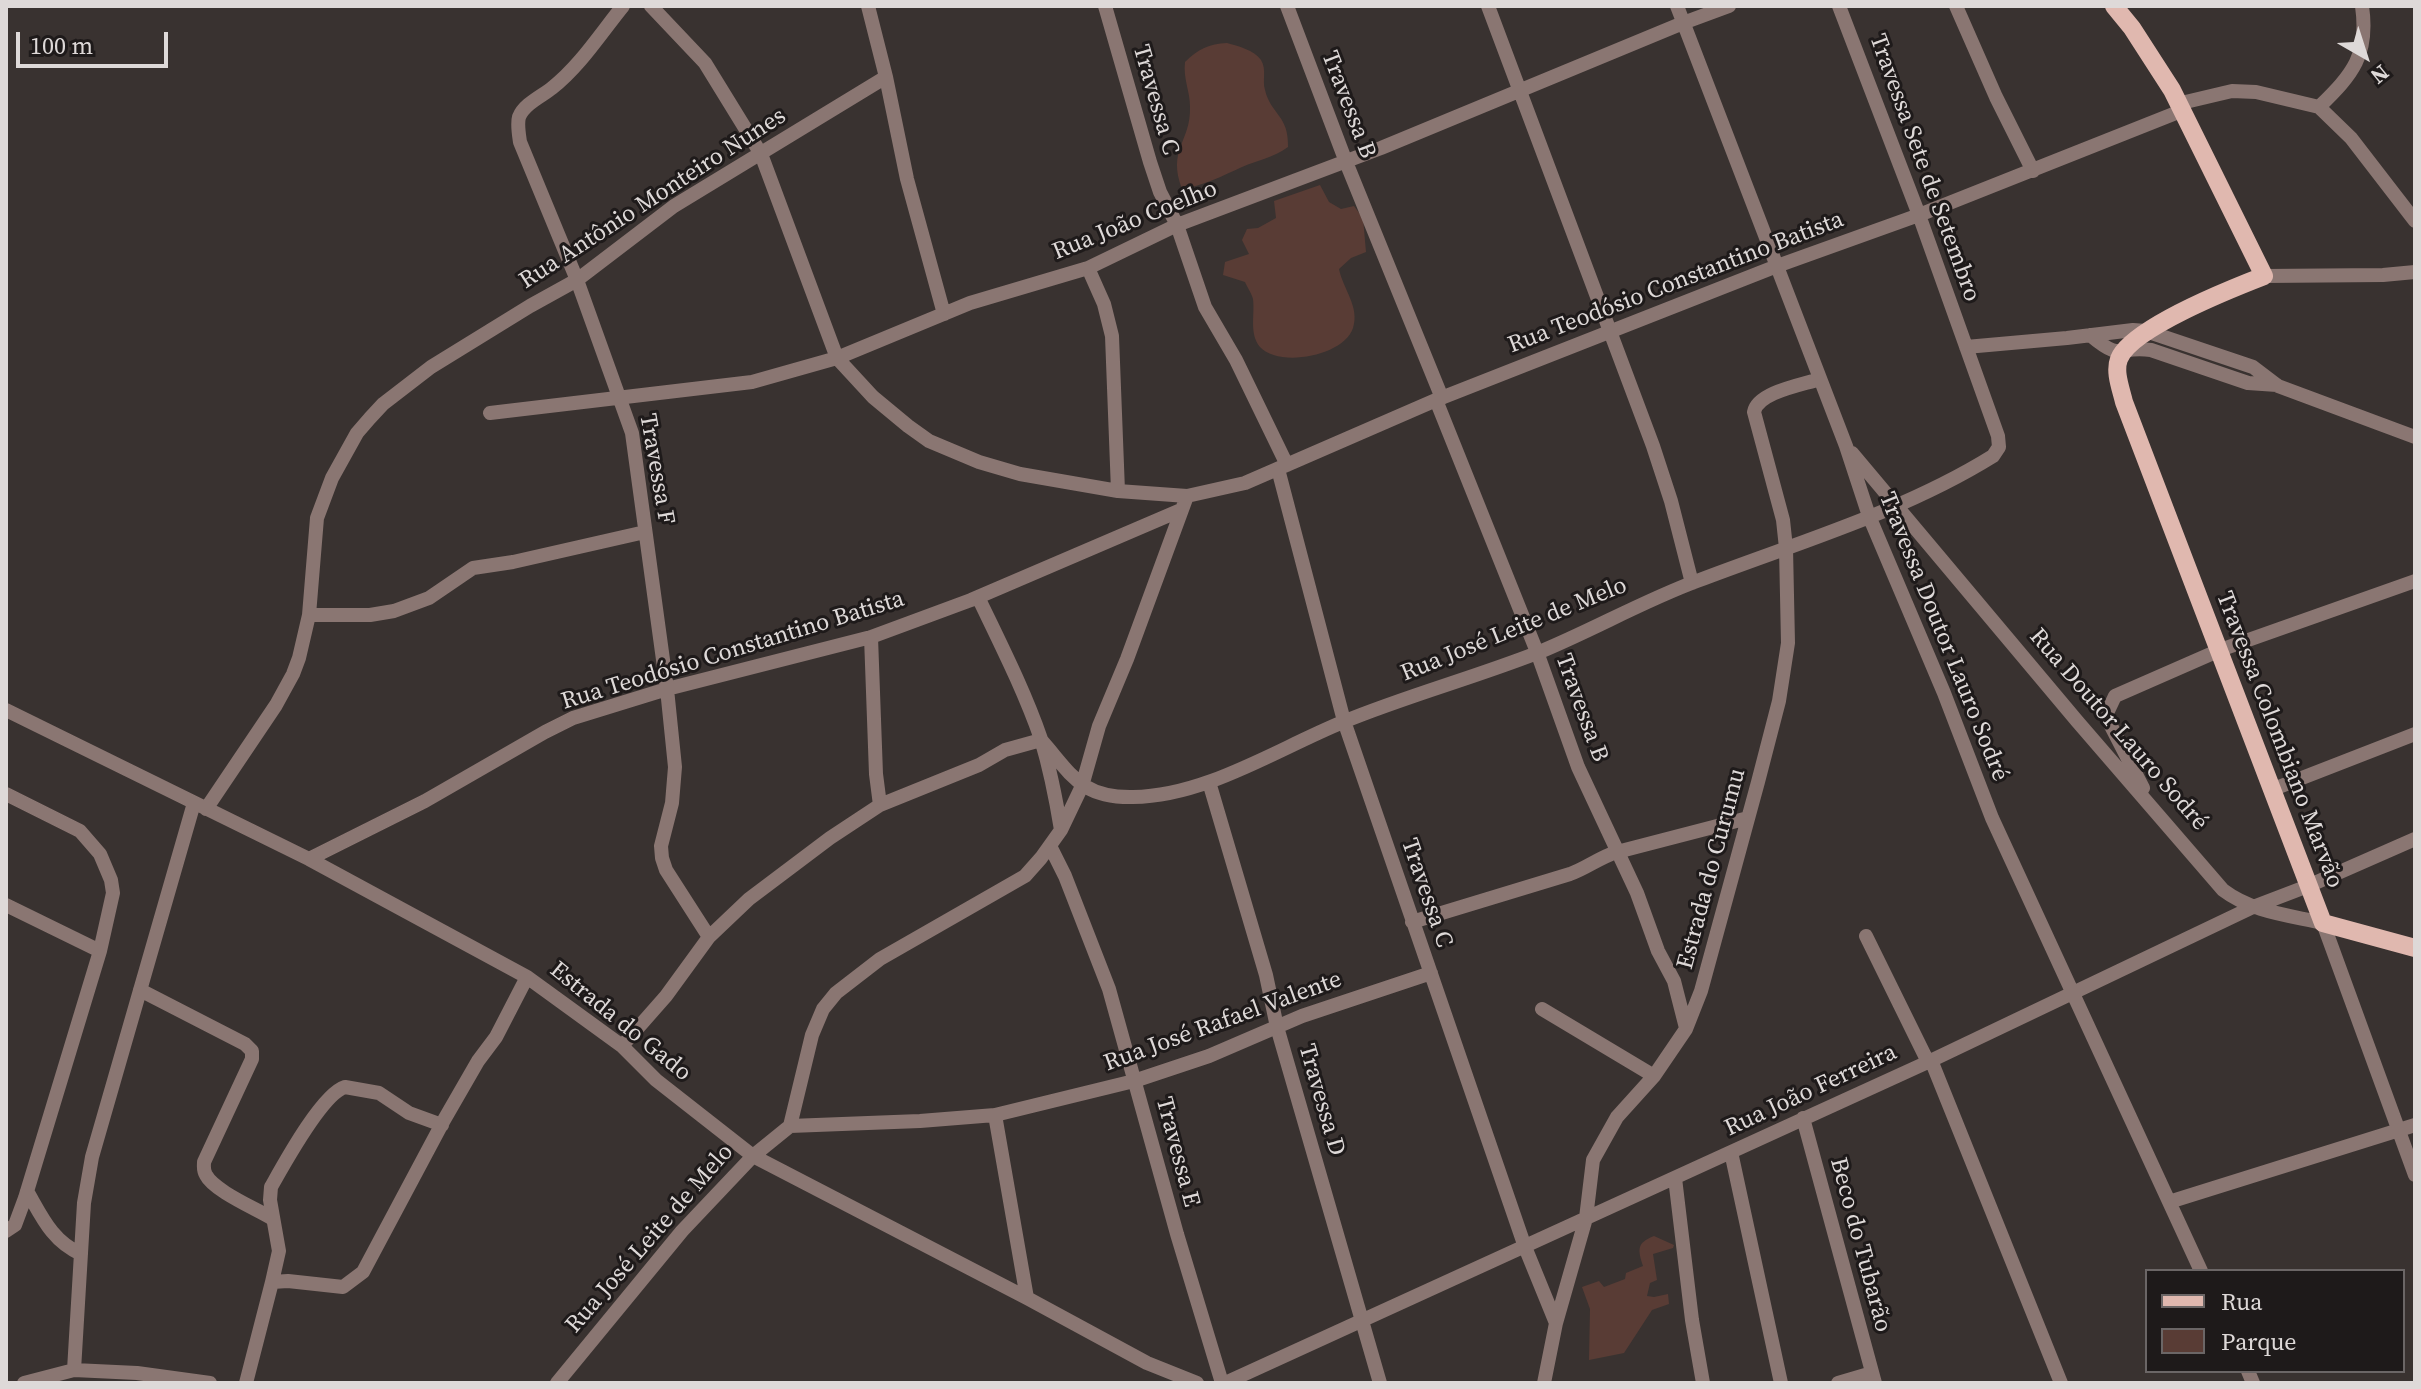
<!DOCTYPE html>
<html>
<head>
<meta charset="utf-8">
<style>
	body { margin:0 }
	#map { position:relative; width:2421px; height:1389px; overflow:hidden; background:#393230; font-family:"Source Serif 4",serif }
	canvas { display:block }
	.frame { position:absolute; inset:0; border:8px solid #ded9d8; pointer-events:none }
	.legend { position:absolute; left:2145px; top:1269px; width:260px; height:104px; box-sizing:border-box; background:#1e1a1a; border:2px solid #6b6666; margin:0; padding:10px 14px; list-style:none; font-size:24px; color:#ded9d8 }
	.legend li { display:flex; align-items:center; gap:16px; height:40px }
	.legend b { width:40px; border:2px solid #6b6666 }
	.north { position:absolute; left:2325px; top:16px; width:80px; height:80px; -webkit-text-stroke:6px #1e1a1a; paint-order:stroke; rotate:141deg; font-size:22px; font-weight:700; line-height:32px; text-align:center; color:#ded9d8 }
	.north::after { content:''; display:block; margin:auto; width:28px; height:36px; background:#ded9d8; clip-path:polygon(50% 0,100% 100%,50% 72%,0 100%) }
	.scale { position:absolute; left:16px; top:32px; width:152px; height:36px; box-sizing:border-box; border:4px solid #ded9d8; border-top:0; padding-left:10px; font-size:24px; line-height:28px; white-space:nowrap; color:#ded9d8; -webkit-text-stroke:6px #1e1a1a; paint-order:stroke }
</style>
</head>
<body>
<div id="map">
<canvas width="2421" height="1389"></canvas>
<div class="frame"></div>
<ul class="legend">
<li><b style="height:10px;background:#e0b8af"></b>Rua</li>
<li><b style="height:22px;background:#593c35"></b>Parque</li>
</ul>
<div class="north">N</div>
<div class="scale">100 m</div>
</div>
<script>
const ctx = document.querySelector('canvas').getContext('2d');
ctx.lineJoin = 'round';
function paint(path, color) { ctx.fillStyle = color; ctx.fill(path, 'evenodd'); }
function trace(path, color, width, dash) { ctx.strokeStyle = color; ctx.lineWidth = width; ctx.lineCap = dash ? 'butt' : 'round'; ctx.setLineDash(dash || []); ctx.stroke(path); }
function label(font, color, halo, rows, align = 'center') {
  ctx.font = font + ' "Source Serif 4",serif'; ctx.lineWidth = 6; ctx.setLineDash([]); ctx.textBaseline = 'middle'; ctx.strokeStyle = halo; ctx.fillStyle = color; for (const [text, x, y, turn = 0] of rows) {
    ctx.save(); ctx.translate(x, y); ctx.rotate((+turn || 0) * Math.PI / 180); ctx.textAlign = isNaN(turn) ? turn : align; if (halo) ctx.strokeText(text, 0, 0); ctx.fillText(text, 0, 0); ctx.restore();
  }
}
paint(new Path2D(`
	M1227,43C1238,46 1254,50 1261,60C1267,70 1262,80 1265,90C1271,115 1289,115 1288,147C1273,158 1258,160 1242,167C1222,176 1203,186 1182,189C1167,149 1191,142 1190,107C1190,91 1183,79 1185,62C1198,49 1209,44 1227,43Z
	M1320,185L1329,202L1341,209L1354,206L1363,218L1366,252L1351,258L1339,269C1343,289 1360,307 1353,328C1344,356 1279,368 1260,347C1249,334 1255,315 1253,299C1252,294 1247,287 1245,282L1223,275L1225,262L1249,254L1242,240L1247,229L1258,228L1276,218L1274,201Z
	M1654,1236L1674,1245L1673,1248L1653,1254L1657,1280L1650,1283L1647,1296L1654,1297L1668,1294L1669,1304L1652,1310L1624,1353L1589,1360L1590,1309L1582,1287L1599,1281L1604,1287L1625,1279L1626,1273L1643,1266C1638,1250 1636,1243 1654,1236Z`), '#593c35');
trace(new Path2D(`
	M623,6C601,33 580,66 552,88C542,96 524,104 519,117C517,124 519,135 520,142L577,280L632,433L667,689L675,767L672,803L661,846L662,858L666,870L709,937
	M651,6L705,63L761,154L837,358L873,397L908,426L929,441L979,462L1020,474L1118,491L1187,496L1245,483L1436,400L1777,266L1919,215L2181,111
	M868,6L886,77L907,179L944,314
	M1105,6L1150,162L1160,192L1177,225L1205,307L1236,360L1287,465
	M1287,6L1346,162L1442,398
	M1488,6L1653,446L1671,501L1692,583
	M1677,6L1846,446L1869,516L1944,693L1992,818L2201,1271
	M1956,6L1996,97L2033,171
	M2177,104L2232,91L2256,92L2319,107L2351,138L2415,221
	M2319,107C2353,74 2369,55 2362,6
	M1088,268L1104,304L1112,336L1118,491
	M2264,276L2383,275L2415,272
	M2090,335C2123,363 2117,345 2151,350L2248,383L2277,385
	M1966,347L2067,338L2133,330L2146,331L2253,367L2278,386L2415,437
	M1436,400L1537,652L1578,767L1637,893L1658,951L1674,981L1686,1028
	M490,413L752,382L837,358L970,303L1088,268L1177,225L1381,148L1683,23L1729,6
	M1852,453L2077,721L2223,890C2252,912 2288,915 2323,923L2415,1175
	M1278,469L1344,721L1525,1247L1556,1323
	M978,597C1000,643 1024,690 1041,739C1050,769 1056,799 1061,830
	M309,615H370L394,611L429,598L473,568L513,562L645,532
	M871,637L876,774L880,805
	M6,710L309,859L527,977L622,1046L656,1080L753,1156L1027,1298L1147,1363L1197,1383
	M1041,740C1072,775 1081,798 1133,797C1206,796 1277,749 1343,722C1406,696 1473,678 1537,653C1591,631 1643,601 1697,581C1796,543 1903,512 1993,456L1999,447L1998,436L1919,215L1839,6
	M1209,782L1266,975L1277,1027L1380,1383
	M2143,788L2110,724L2107,713L2115,696L2220,650L2415,581
	M2271,790L2415,734
	M6,794L80,831L100,854L111,880L113,893L100,951L25,1198L15,1225L6,1231
	M206,809L276,705L293,674L299,658L309,615L317,518L332,478L357,433L370,418L383,404L431,367L530,306L577,280L674,206L886,77
	M1050,846L1065,876L1109,989L1177,1234L1222,1383
	M309,859L425,801L545,732L573,718L667,689L871,637L971,600L1181,510
	M6,905L100,951
	M1412,922L1570,874C1587,868 1600,857 1617,852L1748,818
	M1866,936L1928,1062
	M140,990L245,1044L252,1051V1059L204,1162C204,1167 203,1170 206,1175C214,1191 257,1209 273,1219
	M1542,1009L1654,1076
	M622,1046L666,996L709,937L749,899L830,838L880,805L979,765L1005,750L1041,740
	M1931,1060L2061,1383
	M995,1115L1027,1298
	M1803,1118L1875,1383
	M790,1126L920,1121L995,1115L1134,1081L1209,1056L1302,1016L1431,973
	M1731,1152L1781,1383
	M1675,1178L1692,1320L1703,1383
	M27,1191C42,1217 52,1241 81,1254
	M2169,1202L2415,1125
	M272,1282L279,1251L270,1200L271,1187C284,1164 322,1094 345,1087L379,1093L409,1113L442,1125
	M74,1370L84,1203L92,1157L194,803
	M2248,1371L2253,1383
	M24,1383L74,1370L137,1373L210,1383
	M246,1383L272,1282L288,1281L343,1287L363,1272L444,1120L478,1061L496,1037L527,977
	M557,1383L682,1231L753,1156L790,1126L812,1035L823,1009L836,993L880,959L1025,876L1041,858L1061,830L1082,786L1099,726L1127,659L1187,496
	M1225,1383L1928,1062L2253,907L2308,886L2415,839
	M1544,1383L1556,1323L1586,1218L1593,1160L1617,1117L1654,1076L1686,1029L1701,991L1758,782L1779,701L1788,643L1786,548L1783,520L1754,412C1758,392 1802,385 1820,379
	M1838,1383L1872,1373`), '#8a7672', 14);
trace(new Path2D(`
	M2114,6L2132,28L2172,90L2264,276C2233,288 2131,328 2119,359C2114,372 2121,389 2124,402L2323,923L2415,948`), '#e0b8af', 18);
label('24px', '#ded9d8', '#1e1a1a', [
	["Travessa C",1155,100,74],
	["Travessa B",1348,105,69],
	["Travessa Sete de Setembro",1924,168,70],
	["Rua Antônio Monteiro Nunes",653,199,-33],
	["Rua João Coelho",1135,221,-22],
	["Rua Teodósio Constantino Batista",1676,283,-21],
	["Travessa F",656,469,80],
	["Rua José Leite de Melo",1514,630,-22],
	["Travessa Doutor Lauro Sodré",1943,637,68],
	["Rua Teodósio Constantino Batista",733,651,-17],
	["Travessa B",1581,708,70],
	["Rua Doutor Lauro Sodré",2118,730,49],
	["Travessa Colombiano Marvão",2279,740,69],
	["Estrada do Curumu",1712,869,-75],
	["Travessa C",1426,893,71],
	["Estrada do Gado",620,1022,39],
	["Rua José Rafael Valente",1223,1022,-20],
	["Rua João Ferreira",1811,1091,-25],
	["Travessa D",1321,1100,74],
	["Travessa E",1177,1152,75],
	["Rua José Leite de Melo",650,1239,-49],
	["Beco do Tubarão",1860,1245,75]
]);
</script>
</body>
</html>
